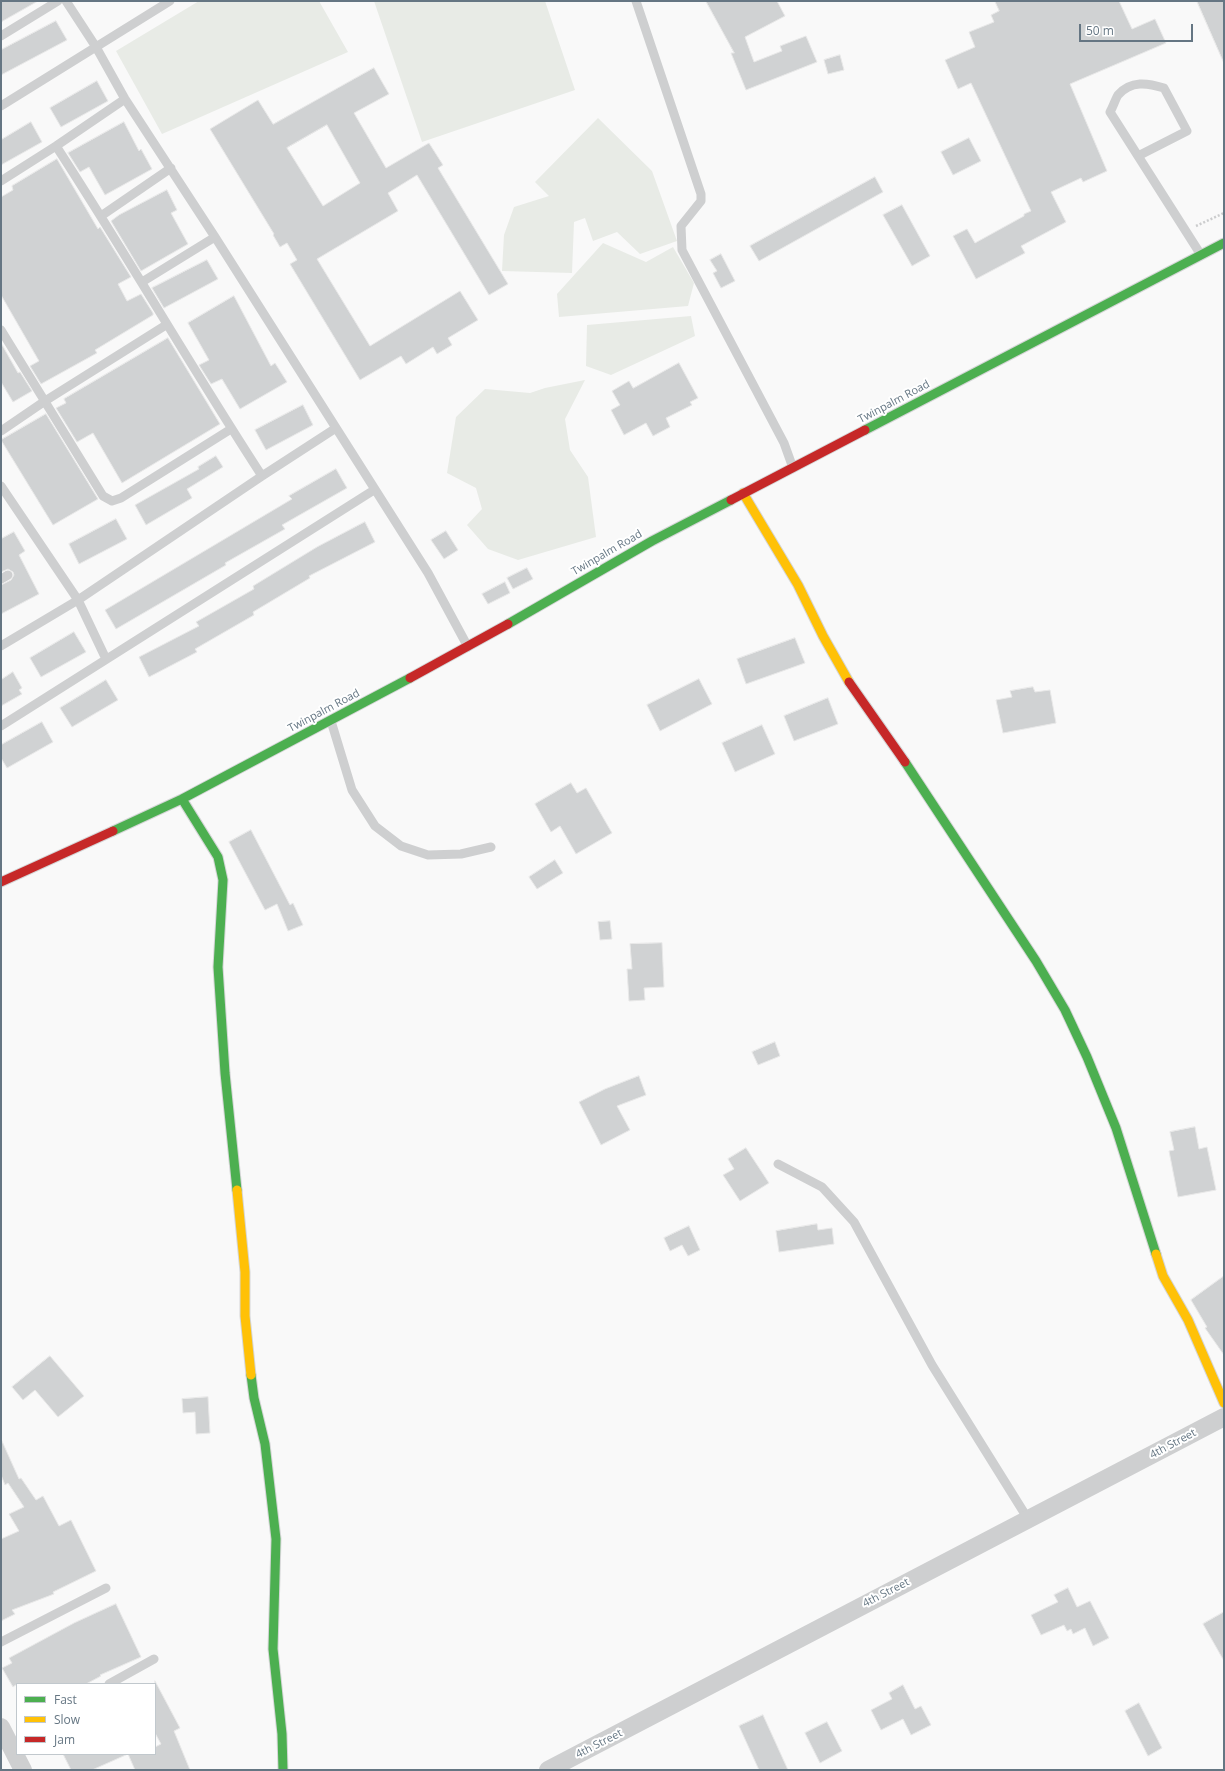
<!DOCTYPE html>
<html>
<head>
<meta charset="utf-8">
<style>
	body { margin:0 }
	#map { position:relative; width:1225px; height:1771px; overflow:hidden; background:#f9f9f9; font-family:"Open Sans",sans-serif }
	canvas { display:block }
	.frame { position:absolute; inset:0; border:2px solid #657683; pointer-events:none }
	.legend { position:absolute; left:16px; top:1683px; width:140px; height:72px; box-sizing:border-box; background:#fff; border:1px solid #c1c8cd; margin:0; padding:5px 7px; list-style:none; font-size:12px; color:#657683 }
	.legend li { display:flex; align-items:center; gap:8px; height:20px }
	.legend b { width:20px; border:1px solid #c1c8cd }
	.scale { position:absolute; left:1079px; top:24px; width:114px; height:18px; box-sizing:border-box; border:2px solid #657683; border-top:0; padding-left:5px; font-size:12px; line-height:14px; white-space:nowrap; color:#657683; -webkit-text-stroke:3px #fff; paint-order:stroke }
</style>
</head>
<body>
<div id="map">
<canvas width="1225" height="1771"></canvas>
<div class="frame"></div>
<ul class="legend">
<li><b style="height:5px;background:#4caf50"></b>Fast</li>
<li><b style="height:5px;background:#ffc107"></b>Slow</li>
<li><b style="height:5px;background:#c62828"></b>Jam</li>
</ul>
<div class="scale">50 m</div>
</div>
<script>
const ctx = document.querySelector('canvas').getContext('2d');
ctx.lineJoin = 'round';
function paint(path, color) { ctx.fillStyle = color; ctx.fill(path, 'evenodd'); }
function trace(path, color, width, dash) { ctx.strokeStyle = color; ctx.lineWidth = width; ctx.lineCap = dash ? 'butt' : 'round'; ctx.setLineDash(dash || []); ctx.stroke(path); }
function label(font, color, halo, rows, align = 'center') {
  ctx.font = font + ' "Open Sans",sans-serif'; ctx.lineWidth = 4; ctx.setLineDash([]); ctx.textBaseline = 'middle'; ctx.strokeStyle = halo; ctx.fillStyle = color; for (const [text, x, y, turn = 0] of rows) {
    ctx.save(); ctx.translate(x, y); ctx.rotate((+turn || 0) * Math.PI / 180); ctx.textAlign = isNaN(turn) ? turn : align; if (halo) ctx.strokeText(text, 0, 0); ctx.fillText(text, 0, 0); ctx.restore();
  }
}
paint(new Path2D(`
	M199,1H319L348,52L162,134L116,51Z
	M374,1H545L575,90L422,142Z
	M598,118L652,171L677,241L640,254L617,232L593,241L585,218L574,222L572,273L502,271L504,235L514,207L549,196L535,182Z
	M603,243L646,262L673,247L694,283L688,306L559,317L557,294Z
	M691,316L695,336L611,375L586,366L587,325Z
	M585,380L565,419L570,450L588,477L596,537L518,560L488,549L467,525L482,509L476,488L447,473L456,417L485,389L530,393L545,388Z`), '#e8ebe6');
const building = new Path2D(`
	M1,1H38L1,22Z
	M706,1H777L785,16L745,37L754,62L782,51L780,46L806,36L817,62L746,90L731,53H734Z
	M995,1H1119L1132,29L1155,19L1166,43L1070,84L1107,171L1083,182L1081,178L1051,192L1066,222L1021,246L1025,253L976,279L953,236L967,229L975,243L1024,216V214L1031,211L971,83L958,89L945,60L975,47L969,32L994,22L991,15L999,11Z
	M1197,1H1224V63Z
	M56,21L67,40L1,75V50Z
	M840,55L844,70L828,74L824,60Z
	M374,68L389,94L354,113L386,168L429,143L443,165L438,168L508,284L489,295L417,175L388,193L398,211L317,259L370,346L460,291L478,320L448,338L452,345L437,354L433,347L406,364L401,356L360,380L290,264L297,260L287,243L280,247L273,235L274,234L210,129L258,100L273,124ZM327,125L360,183L323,206L287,148Z
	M97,81L108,101L61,127L50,108Z
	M31,122L42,142L1,165V140Z
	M124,122L139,151L141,149L152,169L105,195L89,167L80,172L68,153Z
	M969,138L981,161L953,175L941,152Z
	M57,159L98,229L100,227L131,277L118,284L127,301L141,294L153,313V315L95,350L97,353L41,384L30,366L39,361L1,295V197L13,190L12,186Z
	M875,177L883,192L759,261L750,246Z
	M167,190L177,210L171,213L188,244L141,271L111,221L119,215Z
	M902,205L930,256L912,266L883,215Z
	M721,254L735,281L721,288L713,273L717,271L710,260Z
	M207,260L218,279L164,308L152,288Z
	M234,296L271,366L275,363L287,382L240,409L222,379L211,384L199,365L209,360L188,323Z
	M168,338L220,424L122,483L93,433L77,442L56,408L66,403L64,399Z
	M1,343L18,373L20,372L32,391L13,402L1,382Z
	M679,363L698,398L690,402L692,405L666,418L670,427L653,436L646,423L624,435L611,410L620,405L612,391L629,381L633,388Z
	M303,405L313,425L266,450L255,430Z
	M46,414L98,499L53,525L1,440Z
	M216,456L223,467L187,489L192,498L146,525L135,505L199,469L198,467Z
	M336,469L347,488L282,525L285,529L225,563L226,565L116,629L105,610L292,499L289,496Z
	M116,519L127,539L79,564L69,544Z
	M365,522L375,542L309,576L310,578L253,612L254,615L195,649L197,652L149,677L139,657L199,626L196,622L254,589L253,586L317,547Z
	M446,531L458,550L444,559L431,540Z
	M14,532L25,551L19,555L39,594L1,614V585L11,580L14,575L13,572L8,569L1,572V539Z
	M527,568L533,579L513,589L507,578Z
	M505,582L510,593L488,604L482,594Z
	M74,632L86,652L41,677L30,658Z
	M795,638L805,663L746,684L737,659Z
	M13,672L22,688L19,690L22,694L1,706V680Z
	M699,679L712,704L660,731L647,705Z
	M106,680L118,700L72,727L60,708Z
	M1033,687L1035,692L1050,690L1056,723L1003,733L996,700L1012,697L1010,691Z
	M828,698L838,724L794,741L784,716Z
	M42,722L53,742L7,768L1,758V745Z
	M762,725L775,754L735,772L722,743Z
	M571,783L577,793L586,788L612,833L576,854L560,826L551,832L535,804Z
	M251,830L290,905L293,903L303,925L288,931L277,904L265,910L229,842Z
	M555,860L563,873L537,889L529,877Z
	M610,921L612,939L600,940L598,922Z
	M662,943L664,987L644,988L645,1000L629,1001L627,969H632L630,944Z
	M775,1042L780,1056L758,1065L752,1052Z
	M639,1076L646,1095L617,1106L630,1130L601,1145L579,1102L605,1089Z
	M1195,1127L1199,1149L1207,1147L1216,1190L1178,1197L1169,1151L1174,1150L1170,1132Z
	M746,1148L769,1183L740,1201L723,1175L734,1169L728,1159Z
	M817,1224L818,1230L832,1228L834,1244L779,1252L776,1231Z
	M689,1226L700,1250L688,1256L682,1245L670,1251L664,1238Z
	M1224,1276V1355L1205,1328L1207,1327L1191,1300Z
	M50,1356L84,1396L58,1417L35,1390L23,1400L12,1387Z
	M208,1397L210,1433L196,1434L195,1412L183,1413L182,1399Z
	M1,1439L19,1479L21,1478L36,1500L43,1496L59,1526L71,1520L96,1571L53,1592L54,1594L12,1610L15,1614L1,1621V1539L19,1531L9,1514L24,1507L8,1483L5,1485L1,1475Z
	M1068,1588L1077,1607L1090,1601L1109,1638L1093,1646L1085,1628L1073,1634L1071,1629L1067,1631L1064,1625L1041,1635L1031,1615L1058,1602L1054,1595Z
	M116,1604L141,1657L100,1675L101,1676L86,1684H17L13,1687L2,1668L12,1663L9,1658L74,1623Z
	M1224,1612V1661L1203,1624Z
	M155,1681L180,1728L174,1731L190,1770H135L128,1754L92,1770H71L63,1754H155V1747L161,1744L155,1733Z
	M903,1685L915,1709L921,1706L931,1725L911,1735L903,1719L881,1730L871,1710L892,1699L889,1693Z
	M1139,1703L1162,1748L1148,1756L1125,1711Z
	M763,1715L788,1770H759L739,1726Z
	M827,1722L842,1751L820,1763L805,1733Z`);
paint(building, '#d0d2d3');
trace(building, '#e8e8e8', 1);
const fast = new Path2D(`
	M865,430L1224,243
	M508,624L652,541L731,500
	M905,762L1036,961L1065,1010L1087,1057L1116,1128L1156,1254
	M182,799L218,857L223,880L218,967L225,1073L237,1190
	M113,831L182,799L410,678
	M251,1375L254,1398L265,1444L276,1539L273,1649L282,1734L283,1770`);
const slow = new Path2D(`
	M743,493L798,585L823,636L849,682
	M237,1190L245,1272V1316L251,1375
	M1156,1254L1163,1276L1188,1320L1224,1403`);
const jam = new Path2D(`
	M731,500L865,430
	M410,678L508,624
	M849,682L905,762
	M1,882L113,831`);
trace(fast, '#d5d6d7', 11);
trace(slow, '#d5d6d7', 11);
trace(jam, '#d5d6d7', 11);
trace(new Path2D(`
	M1196,226L1224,213`), '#cbcccd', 2.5, [2, 2]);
trace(new Path2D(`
	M66,1L96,47L125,99L215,237L428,573L468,647
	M636,1L701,194V201L681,226L682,250L784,443L793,468
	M1,36L58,1
	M1,106L170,1
	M56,146C127,255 191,367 262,476
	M1138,156L1187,131L1164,88C1148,83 1131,80 1118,95C1115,100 1113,107 1110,112L1201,255
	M1,181L56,146L125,99
	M101,216L171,168
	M142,282L215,237
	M1,330L103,496L112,501L121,498L231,429
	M1,431L45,401L166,325
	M1,486L78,600L106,659
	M1,579L8,575
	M1,646L78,600L262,476L336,428
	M331,721L352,790L375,826L401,846L428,855L461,854L491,847
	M1,726L374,490
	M778,1164L822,1187L854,1222L932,1365L1028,1519
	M1,1642L106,1588
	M109,1684L154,1659`), '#cecfd0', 9);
trace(new Path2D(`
	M1,1727L23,1770
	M548,1770L1224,1417`), '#cecfd0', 18);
trace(fast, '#4caf50', 9);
trace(slow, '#ffc107', 9);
trace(jam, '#c62828', 9);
label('11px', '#657683', '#fff', [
	["Twinpalm Road",894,402,-28],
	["Twinpalm Road",607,553,-30],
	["Twinpalm Road",324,711,-28],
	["4th Street",1173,1444,-28],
	["4th Street",886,1593,-27],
	["4th Street",599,1744,-27]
]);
</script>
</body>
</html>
